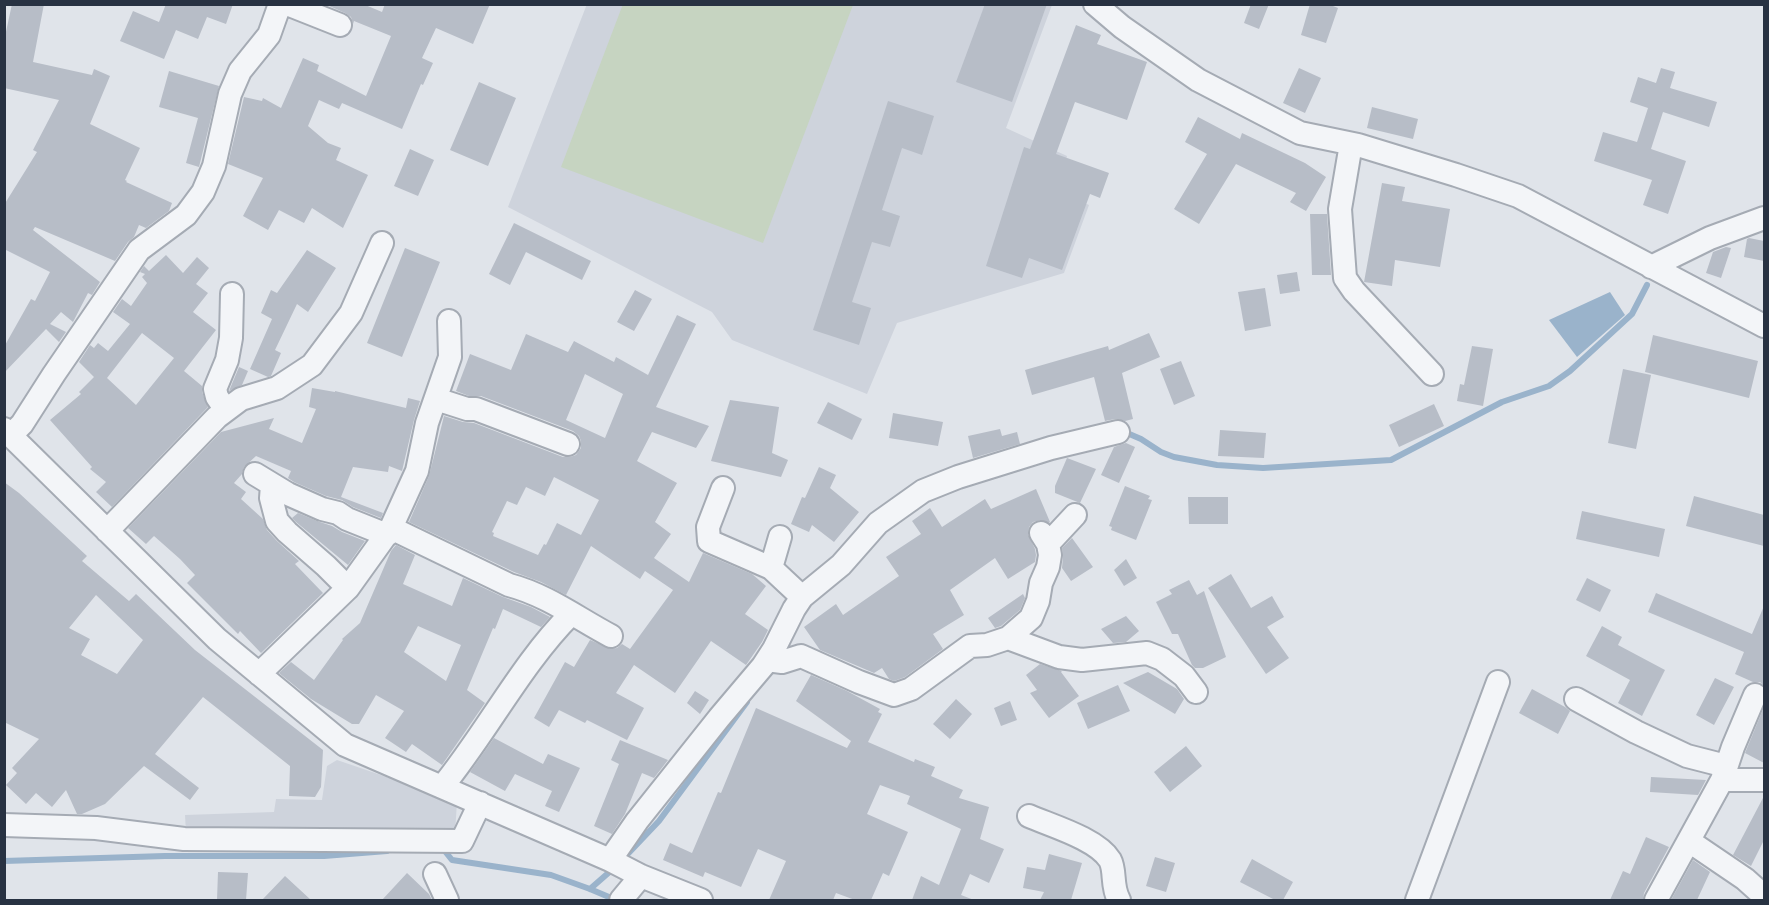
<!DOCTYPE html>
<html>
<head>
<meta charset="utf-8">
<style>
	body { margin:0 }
	#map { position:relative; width:1769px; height:905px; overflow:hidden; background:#e0e4ea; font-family:"Nunito Sans",sans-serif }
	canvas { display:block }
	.frame { position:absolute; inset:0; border:6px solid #283242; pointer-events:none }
</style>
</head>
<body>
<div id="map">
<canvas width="1769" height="905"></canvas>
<div class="frame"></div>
</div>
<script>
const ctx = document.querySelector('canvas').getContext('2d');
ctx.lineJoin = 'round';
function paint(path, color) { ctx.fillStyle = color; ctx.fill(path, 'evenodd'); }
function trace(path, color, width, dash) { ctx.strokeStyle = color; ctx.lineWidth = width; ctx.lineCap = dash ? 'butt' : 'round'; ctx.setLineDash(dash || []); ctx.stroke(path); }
paint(new Path2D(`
	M587,4L1052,5L1006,128L1067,156L1058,191L1089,205L1064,273L897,323L867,394L732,340L712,312L508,207Z
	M337,760L457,801L455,834L186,833L185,815L274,812L276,799L322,800L327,766Z`), '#ced3dc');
paint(new Path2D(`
	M623,4L853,5L763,243L561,167Z`), '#c6d4c1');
paint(new Path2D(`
	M1610,292L1625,315L1577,357L1549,320Z`), '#9ab3cb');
trace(new Path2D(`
	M1123,435L1127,433L1141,439L1161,452L1174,457L1217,465L1263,468L1391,460L1502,402L1549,386L1570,371L1632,314L1647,285
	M439,850H444L452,860L551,875L590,889L616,900
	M623,859L659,821L747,702
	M4,861L165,856H324L387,851
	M590,889L614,868`), '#9ab3cb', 6);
paint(new Path2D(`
	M12,4H44L33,62L92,75L94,69L110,76L90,124L140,148L125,180L127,181L126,182L172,203L169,211L146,228L139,225L134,237L128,242L115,261L35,227L33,230L100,282L92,295L88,293L73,322L61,312L50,324L66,332L59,342L46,329L4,373V347L31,299L35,301L50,272L4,249V205L37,152L33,150L59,100L4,88V41Z
	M166,4H233L226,24L207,17L198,39L176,30L164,59L120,41L133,11L159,22Z
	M325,4H363L382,12L385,4H490L473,44L436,28L422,58L433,63L423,85L421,84L402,129L342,103L339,109L319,100L308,126L328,143L341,148L336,160L368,175L343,228L312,208L304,223L279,210L268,230L243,216L263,178L228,164L244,97L262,101L263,98L281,108L303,58L319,65L317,71L366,96L391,36L354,21L353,24L351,17L345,13Z
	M985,4H1047L1012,102L956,82Z
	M1251,4H1269L1259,29L1244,23Z
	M1310,4H1328L1338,8L1326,43L1301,35Z
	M1076,25L1101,35L1097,44L1147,62L1127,120L1075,102L1056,154L1109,173L1100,198L1090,194L1062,270L1029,258L1022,278L986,266L1024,147L1030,149Z
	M1299,68L1321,78L1305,113L1283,103Z
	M1661,68L1675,72L1670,88L1717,102L1709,127L1663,112L1651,149L1686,161L1668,214L1643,205L1652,180L1594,161L1603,132L1637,142L1648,108L1630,102L1638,77L1656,83Z
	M169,71L219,86L199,167L186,163L198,118L159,107Z
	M479,82L516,98L488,166L450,150Z
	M888,101L934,116L922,155L902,148L882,210L900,216L890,247L872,242L852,302L871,308L859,345L813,330Z
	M1372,107L1418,119L1413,139L1367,128Z
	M1198,117L1240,139L1242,133L1305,163L1326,177L1306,211L1290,202L1296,193L1236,164L1199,224L1174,209L1207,154L1185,142Z
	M410,149L434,160L418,196L394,186Z
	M1382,183L1405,187L1402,201L1450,209L1440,267L1395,260L1392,286L1364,282Z
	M1310,214H1327L1331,275H1312Z
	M514,223L591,261L582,280L526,252L510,285L489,274Z
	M1749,238L1764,241V261L1744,257L1747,239Z
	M1726,247L1731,248L1721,278L1706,273L1713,252Z
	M405,248L440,262L402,357L367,343Z
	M307,250L336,268L308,312L297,304L275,350L281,353L271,376L268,377L250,369L272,319L261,313L271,290L277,293Z
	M166,255L183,273L197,257L209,268L196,284L208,293L193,312L216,330L184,371L202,386V392L208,407L112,507L96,492L106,482L90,469L92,467L50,420L81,394L79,392L94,377L79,362L90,345L94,348L98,343L108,351L130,324L113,312L122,299L131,306L147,283L142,277L145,274L140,272L144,266L149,271ZM142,333L174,358L136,405L107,378Z
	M1297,272L1300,291L1280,294L1277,275Z
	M1265,288L1271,326L1245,331L1238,292Z
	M635,290L652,299L634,331L617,322Z
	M677,315L696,324L656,407L709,426L696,448L652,432L637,461L677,483L655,522L671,534L654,558L689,582L703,553L752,574L766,586L745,614L768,630L762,642L746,665L711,641L675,693L634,665L616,693L644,708L627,740L587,720L585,723L559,710L549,727L534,718L565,662L574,667L590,640L611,649L617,648L622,644L630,649L673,590L645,571L640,579L591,546L566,595L541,582L514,572L409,522L429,476L444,416L463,422L474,423L563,457H570L576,455L581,448V441L579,436L573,431L481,396H469L456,391L470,354L511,370L526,334L568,352L574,341L614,362L616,357L648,375ZM585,374L623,394L605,438L566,420ZM554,477L599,500L581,535L557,523L546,545L544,544L538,555L493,536L494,533L492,532L507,501L517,505L526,487L545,496Z
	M1149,333L1160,357L1122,373L1133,419L1125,421L1115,419L1105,421L1094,377L1032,395L1025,370L1108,346L1109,350Z
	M1653,335L1758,361L1749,398L1645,372Z
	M1472,346L1493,349L1483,406L1457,401L1460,384L1464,385Z
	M1181,361L1195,396L1174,405L1160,369Z
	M239,367L248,371L242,385L229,391Z
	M1623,369L1651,375L1636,449L1608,443Z
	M312,388L335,392V391L406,408L408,398L420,401L414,420L402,471L389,466L388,472L353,467L341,497L383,513L381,518L353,507L342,500L326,496L294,482L288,478L291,471L256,456L244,467L242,474L234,483L246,492L241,499L263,519L267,530L277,541L299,561L295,564L323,593L261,653L240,631L238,634L187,583L195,575L180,559L154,536L146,544L128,528L221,432L274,418L269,429L302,443L316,409L309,407Z
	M730,400L779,407L772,453L788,460L781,477L711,461Z
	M828,402L862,419L852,440L817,423Z
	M1434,404L1444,426L1399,447L1389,425Z
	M893,413L943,422L938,446L889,438Z
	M1000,429L1002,436L1017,432L1020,444L973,458L968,436Z
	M1220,430L1266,433L1264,458L1218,456Z
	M1126,443L1135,447L1119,483L1101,475L1114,447Z
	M1067,458L1096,469L1080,503L1055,493V486Z
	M819,467L836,475L830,488L859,512L834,542L812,525L809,532L791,524L802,497L805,498Z
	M4,482L19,493L87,556L82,561L129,601L136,594L195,650L323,750L321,787L315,797L289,796L290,766L203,697L155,754L199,788L190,800L144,766L105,804L82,814H77L66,790L52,807L36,793L26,804L6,785L17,773L12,768L39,739L4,722ZM96,595L143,640L117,674L81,655L90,639L69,628Z
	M1125,486L1150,496L1148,499L1152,500L1136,540L1111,530L1112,527L1109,526Z
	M1036,489L1050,522L1049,523L1040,520L1033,522L1029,527L1028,534L1035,549L1036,555L1035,562L1008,579L995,558L950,590L964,615L933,634L943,649L905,677L894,681L889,679L882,668L874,673L820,650L804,627L836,604L843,615L899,576L886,557L921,534L912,521L930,508L942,527L985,499L991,509Z
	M1694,496L1764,515V546L1686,526Z
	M1188,497H1228V524H1189Z
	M1582,511L1665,529L1659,557L1576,539Z
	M298,513L317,521L332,526L342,532L365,541L348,565L296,522L292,518Z
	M1072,538L1093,567L1071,581L1062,568L1063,557L1062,548Z
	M396,545L415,555L403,584L452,606L463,578L503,597L531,607L550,617L541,627L503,609L495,629L493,628L467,690L485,703L442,765L412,744L406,752L385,738L404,711L376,695L359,724H352L311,699L279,673L291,662L314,680L343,640L342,639L360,623L391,551ZM418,626L461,645L446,681L404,652Z
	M1126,559L1137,578L1124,586L1114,570Z
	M1231,574L1251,608L1272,596L1284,617L1267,627L1289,658L1266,674L1208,588Z
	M1587,578L1611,590L1600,612L1576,600Z
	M1189,580L1197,595L1204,591L1226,657L1203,668H1195L1192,665L1178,634H1172L1156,602L1172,594L1169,590Z
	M1656,593L1752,634L1764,606V686L1760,682H1753L1735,674L1744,652L1648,612Z
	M1023,594L1025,598L1020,610L1001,626L995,628L988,618Z
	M1126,616L1139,631L1126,642L1113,643L1101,629Z
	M1602,626L1622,637L1618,645L1665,670L1642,716L1618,703L1630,680L1586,656Z
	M1040,664L1062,671L1061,672L1079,696L1049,718L1030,693L1037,690L1026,675Z
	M1148,672L1177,689L1184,699L1175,714L1123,683Z
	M811,675L847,691L880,709L878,712L882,714L868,742L914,762L915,759L935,767L931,776L963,790L959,798L989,807L980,839L1004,849L989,883L970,874L961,895L974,900H912L921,876L939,885L961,829L907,804L910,796L880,785L867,814L908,832L889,876L883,873L871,900H855L836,893L833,900H769L786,861L758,849L741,887L705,872L703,877L663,860L670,843L692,853L718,792L721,793L756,708L847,748L851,741L796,701Z
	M1715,678L1734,687L1714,725L1696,715Z
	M1118,685L1130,711L1088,729L1077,703Z
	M1532,689L1565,707L1570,711L1558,734L1519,713Z
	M695,691L709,700L700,714L687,703Z
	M956,699L972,714L950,739L933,724Z
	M1010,701L1017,720L1001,726L994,708Z
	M1764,707V763L1745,753Z
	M494,738L543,764L548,754L580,768L559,812L545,806L552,791L515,774L505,791L470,772Z
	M620,740L668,760L654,778L642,773L625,814L612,834L594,826L619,764L611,760Z
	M1186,746L1202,766L1170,792L1154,772Z
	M1651,777L1706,780L1698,795L1650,792Z
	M1764,796V840L1751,866L1733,855Z
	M1646,837L1669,847L1644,893L1643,900H1610L1623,871L1630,874Z
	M1049,854L1082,863L1071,900H1040L1044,892L1023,888L1027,867L1045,870Z
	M1155,857L1175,863L1166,892L1146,886Z
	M1252,859L1293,882L1283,900H1275L1240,882Z
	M1693,860L1710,872L1697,900H1671Z
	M218,872L248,873L246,900H217Z
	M407,873L429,894L432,900H382Z
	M285,876L311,900H262Z`), '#b7bdc7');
const minor = new Path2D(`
	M287,4L340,25
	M1095,4L1122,27L1198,80L1300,133L1358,145L1456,175L1518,196L1764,326
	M1351,144L1340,209L1345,278L1354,291L1432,374
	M1651,267L1710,238L1764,218
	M436,399L467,409H476L568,444
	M226,410L217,397L215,389L227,360L231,338L232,294
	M4,429L217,639L345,745L610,860L641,876L701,900
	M11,435L22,424L54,374L139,250L186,215L203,192L214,166L230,94L240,71L269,35L280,4
	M255,474L288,494L322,509L338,513L347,519L387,535
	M272,485L271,498L277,521L287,532L326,566L348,588
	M723,488L708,527L709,541L771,568L802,597
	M391,528L509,585C547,595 577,618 611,636
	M107,531L217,417L241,399L277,388L312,365L351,313L382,243
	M1048,544L1075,515
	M771,568L780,537
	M1008,638L1059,657L1082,660L1147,653L1162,659L1184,676L1196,692
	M767,660L782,662L801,656L859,682L894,695L911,689L970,646L987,645L1008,638L1031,618L1038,601L1041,583L1048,567L1050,555L1048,544L1041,533
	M259,674L348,588L391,528L417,471L427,423L450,357L449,321
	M1576,699L1636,732L1687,756L1726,766
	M1722,780H1764
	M442,787C487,732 521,664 571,614
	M1029,816C1052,826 1097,839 1110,860C1116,871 1111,886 1119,900
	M4,825L96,828L184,839L462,841L480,803
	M1689,841L1745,879L1764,896
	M610,860L637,821L719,718L763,666L774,649L794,609L802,597L841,565L878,523L923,491L958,477L1051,448L1118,432
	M435,874L447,900
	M621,900L641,876
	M1417,900L1498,682
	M1656,900L1722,780L1733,747L1755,695`);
trace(minor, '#a5abb4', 26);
trace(minor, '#f3f5f8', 22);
</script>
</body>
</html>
